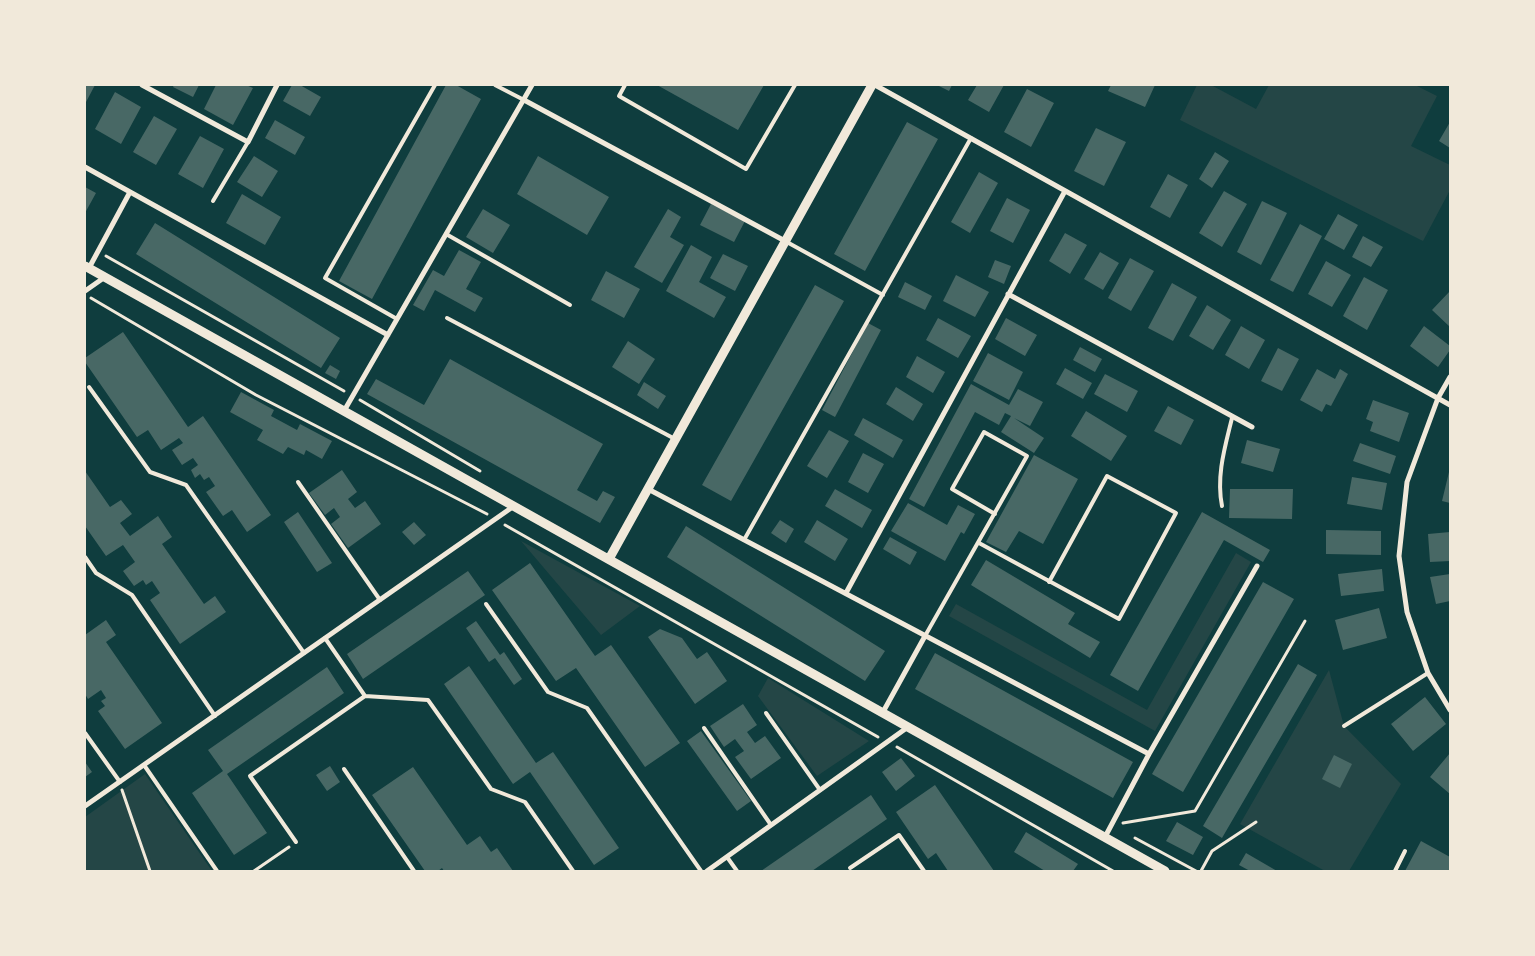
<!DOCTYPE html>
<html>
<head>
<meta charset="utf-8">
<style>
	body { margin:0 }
	#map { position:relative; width:1535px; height:956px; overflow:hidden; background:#0f3d3e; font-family:"Source Sans 3",sans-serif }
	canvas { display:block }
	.frame { position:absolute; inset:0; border:86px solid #f1e9da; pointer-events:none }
</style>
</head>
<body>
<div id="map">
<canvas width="1535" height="956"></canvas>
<div class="frame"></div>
</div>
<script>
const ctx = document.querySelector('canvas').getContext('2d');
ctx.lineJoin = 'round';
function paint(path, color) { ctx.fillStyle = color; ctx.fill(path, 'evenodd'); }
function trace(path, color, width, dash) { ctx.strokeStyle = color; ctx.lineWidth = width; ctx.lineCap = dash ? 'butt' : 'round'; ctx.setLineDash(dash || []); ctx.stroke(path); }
paint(new Path2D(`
	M1197,85H1211L1256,109L1269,85H1415L1437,96L1411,146L1450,165V190L1423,241L1180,120Z
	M521,541L640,606L601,635Z
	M1236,553L1251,562L1155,731L949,616L956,604L1147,710Z
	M1329,670L1344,726L1401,784L1349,871H1325L1240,824Z
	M768,678L869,741L817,776L758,696Z
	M145,774L212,871H85V817Z`), '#244646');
paint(new Path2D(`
	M85,85H95L85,104Z
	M174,85H199L193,97L173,87Z
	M216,85H246L253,88L233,125L204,109Z
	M292,85H300L321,97L310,116L283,101Z
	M446,85H456L481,99L372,299L339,281Z
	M657,85H764L738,130Z
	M937,85H952L949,91Z
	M977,85H1004L989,112L968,100Z
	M1111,85H1155L1145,107L1108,91Z
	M1027,89L1054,103L1031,147L1004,132Z
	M115,92L141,107L121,144L95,129Z
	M154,116L177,129L156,165L133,152Z
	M275,120L305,137L295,155L265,138Z
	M907,122L938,139L865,271L834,254Z
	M1450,122V148L1439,141Z
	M1096,128L1126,142L1104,186L1074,171Z
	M200,136L224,149L203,188L178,174Z
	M1215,152L1229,161L1212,188L1199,179Z
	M254,156L278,171L262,197L237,182Z
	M538,156L609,197L587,235L517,194Z
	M979,172L998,183L970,233L951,222Z
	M1168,174L1188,185L1170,218L1150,207Z
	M85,187L96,193L85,213Z
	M1224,191L1247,204L1222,247L1199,233Z
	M242,194L281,217L265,245L226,223Z
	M1007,198L1030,210L1013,243L990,231Z
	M1262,201L1287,213L1261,265L1237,252Z
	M711,204L745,221L734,242L700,225Z
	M483,209L510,225L493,253L466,237Z
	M668,209L681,217L670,237L684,245L662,283L634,267Z
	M1338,214L1358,225L1344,250L1324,239Z
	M155,223L340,338L321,368L136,254Z
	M1300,224L1322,236L1293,292L1270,280Z
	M1065,233L1087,245L1070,274L1049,261Z
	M1363,236L1383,247L1371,267L1352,257Z
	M691,245L712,257L699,282L726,297L714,318L666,291Z
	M459,250L481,262L466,289L483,298L475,312L435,290L424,311L413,305L433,270L444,276Z
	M1100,252L1119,263L1103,290L1084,279Z
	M723,254L748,266L735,291L710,278Z
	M1130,258L1154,271L1131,311L1108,298Z
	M995,260L1011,266L1004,284L988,277Z
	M1326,261L1351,275L1332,307L1308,294Z
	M606,271L640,289L624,318L591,300Z
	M956,275L989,292L975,317L943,301Z
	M1364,277L1388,290L1367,330L1343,316Z
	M905,282L932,296L925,310L898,297Z
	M1172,283L1197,297L1173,341L1148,328Z
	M815,285L844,301L731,501L702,485Z
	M1450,291V327L1432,310Z
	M1207,305L1231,320L1213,350L1189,336Z
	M938,318L971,336L958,358L926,340Z
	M1006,318L1037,335L1025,356L995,339Z
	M868,323L881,330L835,417L822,410Z
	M1241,326L1265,340L1249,369L1225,355Z
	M1424,326L1450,346V350L1438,367L1410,346Z
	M123,332L188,427L203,416L271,515L247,532L232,510L223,516L206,492L215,486L209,477L204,480L200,474L195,478L191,470L198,465L193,458L182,465L172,450L183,443L179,438L161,450L148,430L137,437L85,362V358Z
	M628,341L655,359L639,384L612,367Z
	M1080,347L1102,359L1095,372L1073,360Z
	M1278,348L1299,359L1282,391L1261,381Z
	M988,353L1023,372L1009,400L973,381Z
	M917,356L945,372L933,393L906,377Z
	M450,359L603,444L577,490L597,501L603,491L615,497L600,523L367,394L376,379L424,405Z
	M330,365L340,371L336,379L325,373Z
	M1065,368L1092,383L1083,399L1056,384Z
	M1317,369L1335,379L1340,369L1348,374L1331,406L1326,404L1322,412L1300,400Z
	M1105,374L1138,391L1127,412L1094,394Z
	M644,382L666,396L658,409L637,395Z
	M971,384L1009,405L1018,389L1043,402L1030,426L1014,418L1044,438L1034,453L1001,432L1011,416L1005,413L999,425L975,412L924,507L909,499Z
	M896,387L923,404L913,421L886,404Z
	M241,392L274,410L271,416L297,430L300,424L332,441L322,459L306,450L304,455L288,447L283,454L257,440L263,430L230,412Z
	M1373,400L1409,413L1399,442L1370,431L1373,422L1366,419Z
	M1168,406L1194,420L1181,445L1154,431Z
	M1086,411L1127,436L1111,461L1071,436Z
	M863,418L903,440L893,458L854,435Z
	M829,430L849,441L827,478L807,466Z
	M1247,440L1280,449L1273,472L1241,463Z
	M1360,443L1396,456L1390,474L1353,461Z
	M863,453L884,464L868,493L848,482Z
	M1034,455L1078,479L1043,544L1019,531L1006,552L986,542Z
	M342,470L357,492L348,499L355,508L365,501L381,524L348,548L331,524L340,517L334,508L325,515L309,493Z
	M85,471L110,507L121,500L132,514L120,523L130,536L158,516L172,537L162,544L204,604L215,596L226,612L180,644L150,600L160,593L152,581L146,585L143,580L134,586L123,571L135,562L123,545L106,556L85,526Z
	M1449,472H1450V503L1442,501Z
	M1352,477L1387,483L1382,510L1347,504Z
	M835,489L872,510L862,528L825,506Z
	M1230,489H1293L1292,519L1229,518Z
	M908,503L947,525L958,505L975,514L964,534L961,532L945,561L891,531Z
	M298,512L332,563L317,572L284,522Z
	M1202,512L1270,550L1263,562L1224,540L1138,691L1110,675Z
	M780,520L794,529L786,543L771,533Z
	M817,520L848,539L835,561L804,542Z
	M414,522L426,535L414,545L402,532Z
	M686,526L885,651L865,681L667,557Z
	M1326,530L1381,531V555L1326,554Z
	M1450,532V561L1430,562L1428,534Z
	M890,537L917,552L910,565L883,549Z
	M986,560L1075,613L1068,624L1100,642L1090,658L971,585Z
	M530,563L595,656L611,645L680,743L645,767L576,668L556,681L492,590Z
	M1382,569L1384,591L1341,596L1338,574Z
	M468,571L485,595L363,679L347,654Z
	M1450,574V601L1436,604L1430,577Z
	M1263,582L1294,599L1183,792L1152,774Z
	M1379,608L1387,638L1343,650L1335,620Z
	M106,620L116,635L106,642L162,723L125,749L98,711L105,706L101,701L106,698L101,690L88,699L85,694V635Z
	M476,621L500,655L504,652L522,679L514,685L495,658L489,662L466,628Z
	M660,629L682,638L697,659L707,652L727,681L695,704L648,637Z
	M935,653L1133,762L1113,798L915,689Z
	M1298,664L1317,675L1222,838L1203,826Z
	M469,666L536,763L553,752L619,848L594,865L530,772L513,784L444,684Z
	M327,667L344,693L227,774L267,833L234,855L192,793L223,771L208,750Z
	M1425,697L1446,724L1413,751L1391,724Z
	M743,704L757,725L747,732L755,743L765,736L781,758L751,779L735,757L744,751L735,739L724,747L710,726Z
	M701,731L751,801L737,811L687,741Z
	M1450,753V794L1430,777Z
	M1334,755L1352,764L1340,788L1322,779Z
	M901,758L915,776L896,791L882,772Z
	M85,762L92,772L85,777Z
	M330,766L340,782L327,791L316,775Z
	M413,767L467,845L480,836L491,852L497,848L513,871H444L442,868L438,871H425L372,795Z
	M935,785L994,871H948L936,853L928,859L896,812Z
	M871,795L887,819L812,871H761Z
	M1177,822L1203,837L1193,855L1166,841Z
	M1026,832L1078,864L1073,871H1045L1014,852Z
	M1421,841L1450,857V871H1405Z
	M1246,853L1277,871H1250L1239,865Z`), '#486865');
trace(new Path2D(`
	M106,256L344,391
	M91,298L256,395L487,514
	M360,400L480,471
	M505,525L878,737
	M897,747L1113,871
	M122,790L150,871
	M1123,823L1195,811L1305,621
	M1135,838L1196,871
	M254,871L289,847
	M1201,871L1212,851L1256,822`), '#f1e9da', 3);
trace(new Path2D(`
	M495,85L524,100
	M625,85L619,96L746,169L795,85
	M213,201L248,142
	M446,234L570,305
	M785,241L883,295
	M447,318L675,439
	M397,319L325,278L435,85
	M89,387L150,472L186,485L304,653
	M298,482L380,600
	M1222,506C1216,476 1225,447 1232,418
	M744,540L971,138
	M979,543L1119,619L1176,513L1107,476L1049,582
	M85,557L96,573L132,595L215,716
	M486,604L548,692L587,708L701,871
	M925,636L1027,456L984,432L952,489L995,514
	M365,696L428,700L491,789L525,802L573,871
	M766,713L820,790
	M1344,726L1428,673
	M704,728L771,825
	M85,733L120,782
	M144,765L217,871
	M344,769L414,871
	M296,842L250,776L365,696L325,638
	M727,857L737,871
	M850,868L899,835L924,871
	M1395,871L1405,851`), '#f1e9da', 4);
trace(new Path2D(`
	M142,85L248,142L277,85
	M875,85L1450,405
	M524,100L785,241
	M85,167L388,335
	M89,268L130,192
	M85,291L105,277
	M1008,294L1252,427
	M1450,377L1438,398L1407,482L1399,556L1407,612L1428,673L1450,710
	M344,411L532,85
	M648,489L1149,754
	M846,593L1065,191
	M883,712L925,636
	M85,806L514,506
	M1105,837L1149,754L1257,566
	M707,871L908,727`), '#f1e9da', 5);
trace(new Path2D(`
	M85,266L1165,871
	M609,559L872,85`), '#f1e9da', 9);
</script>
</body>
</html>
